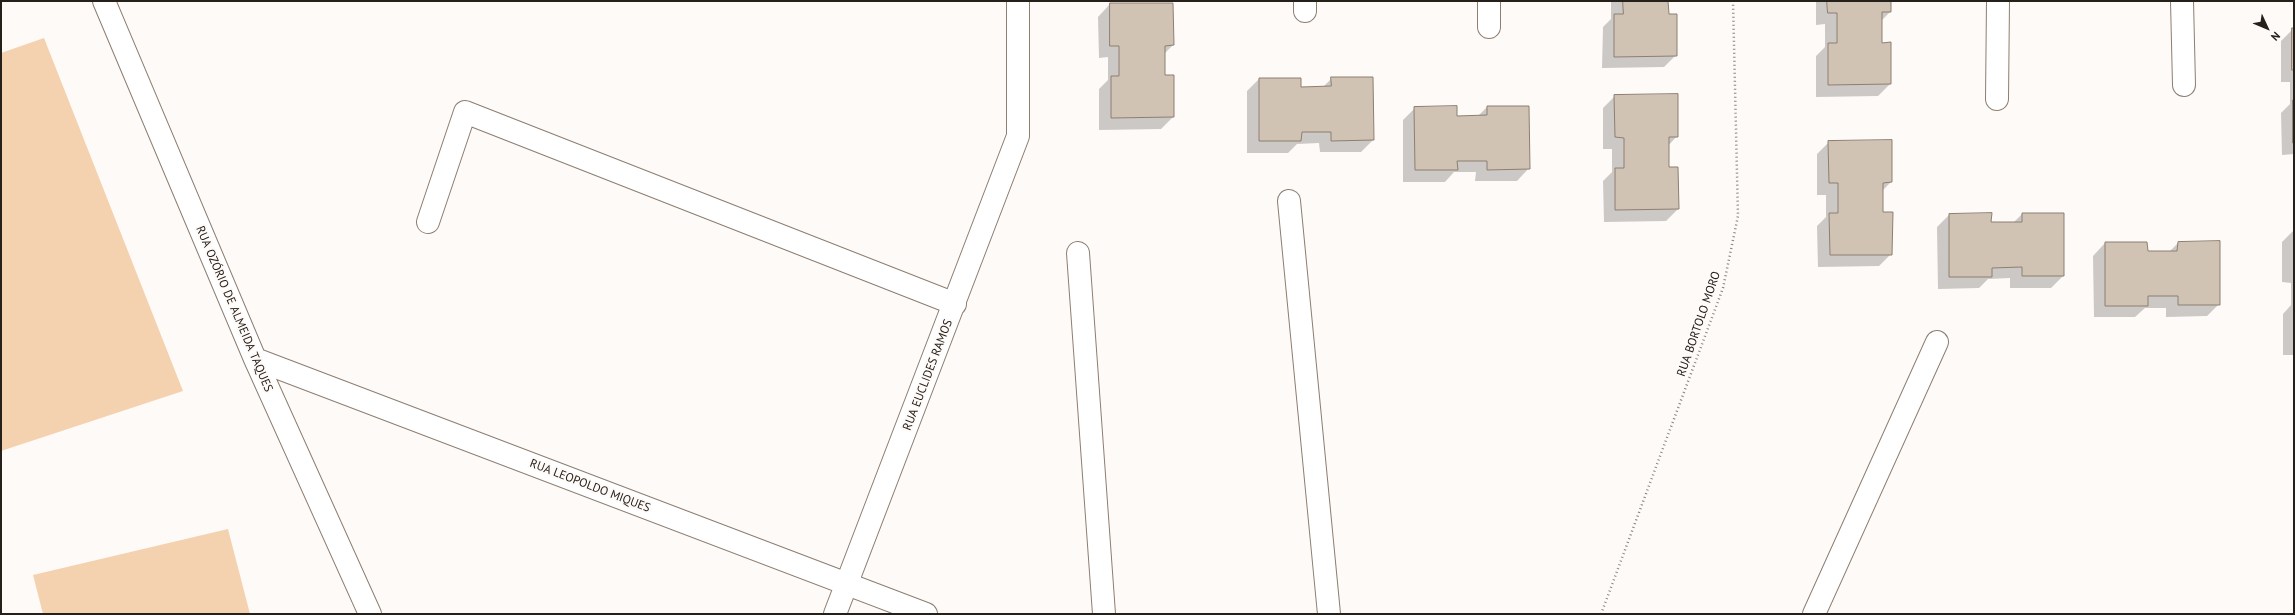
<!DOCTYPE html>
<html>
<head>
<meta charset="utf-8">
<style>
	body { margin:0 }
	#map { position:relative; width:2295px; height:615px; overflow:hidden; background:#fefaf7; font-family:"PT Sans",sans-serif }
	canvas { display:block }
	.frame { position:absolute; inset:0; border:2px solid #26201b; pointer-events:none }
	.north { position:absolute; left:2247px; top:8px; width:40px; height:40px; -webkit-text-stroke:3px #fefaf7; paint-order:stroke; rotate:134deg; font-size:11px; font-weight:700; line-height:16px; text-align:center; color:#26201b }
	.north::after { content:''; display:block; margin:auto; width:14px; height:18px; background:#26201b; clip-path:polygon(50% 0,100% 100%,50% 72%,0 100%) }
</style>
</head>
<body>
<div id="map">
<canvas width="2295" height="615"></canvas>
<div class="frame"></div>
<div class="north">N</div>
</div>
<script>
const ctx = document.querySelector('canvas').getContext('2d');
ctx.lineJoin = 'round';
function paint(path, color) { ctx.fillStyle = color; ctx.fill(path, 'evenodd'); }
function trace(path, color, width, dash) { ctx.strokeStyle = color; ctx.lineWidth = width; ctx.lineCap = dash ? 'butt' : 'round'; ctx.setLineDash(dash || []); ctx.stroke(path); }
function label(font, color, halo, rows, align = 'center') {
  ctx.font = font + ' "PT Sans",sans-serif'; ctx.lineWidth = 4; ctx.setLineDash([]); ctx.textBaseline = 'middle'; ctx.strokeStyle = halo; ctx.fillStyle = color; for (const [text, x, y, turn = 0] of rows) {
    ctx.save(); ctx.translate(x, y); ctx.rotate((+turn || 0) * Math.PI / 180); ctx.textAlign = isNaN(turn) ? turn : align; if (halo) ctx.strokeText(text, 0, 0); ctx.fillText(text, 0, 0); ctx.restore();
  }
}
paint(new Path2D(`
	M44,38L183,391L1,451V53Z
	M228,529L250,614H43L33,575Z`), '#f4d2af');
paint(new Path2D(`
	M1611,1H1667L1668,15L1676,55L1664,67L1602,68L1603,27L1611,19Z
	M1816,1H1890V12L1881,21V44L1890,84L1878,96L1816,97V56L1825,47V24L1816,25Z
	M1110,4L1173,45L1164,54V76L1173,117L1161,129L1099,130V89L1108,80V57L1099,58L1098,17Z
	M2293,29L2294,154L2282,155L2281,113L2290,104V82H2281V41Z
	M1332,78L1373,140L1361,152H1320L1319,143L1297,144L1288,153H1247V91L1259,79L1300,88H1322Z
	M1615,96L1677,136L1668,146V168L1678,209L1666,221L1604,222L1603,181L1612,172V149H1603V108Z
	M1487,107L1529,168L1517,181H1475L1476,172H1454L1445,182H1403V120L1415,108L1456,117L1478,116Z
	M1829,142L1891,182L1882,191V213L1891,254L1879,266L1818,267L1817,226L1826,217V195H1817V154Z
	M2022,214H2063V276L2051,288H2010V278L1988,279L1979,288L1938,289L1937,227L1949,215L1990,223H2013Z
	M2294,230V355H2283V314L2291,305V283L2282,282V242Z
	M2105,243L2147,252H2169L2178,243L2219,304L2207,316L2166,317V308H2145L2135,317H2094L2093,256Z`), '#0003');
const building = new Path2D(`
	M1623,1H1668L1669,14H1677V56L1614,57V14H1623Z
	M1827,1H1891V12H1882V43L1891,42V84L1828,85V43H1837V13H1828Z
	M1110,3H1173L1174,45L1165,46V75H1174V117L1111,118V76H1119V46H1110Z
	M2292,28H2294V70H2292Z
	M1331,77H1373L1374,140L1331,141V132H1302L1301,141H1259V78H1301V87L1331,86Z
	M1678,94V137H1669V167H1678L1679,209L1615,210V168H1624V138L1615,137L1614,95Z
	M2293,100H2294V143H2293Z
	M1457,106V116L1487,115V106H1529L1530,169L1487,170V161H1457L1458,170H1415L1414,107Z
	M1892,140V182L1883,183V212H1893L1892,255H1830L1829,213H1838V183H1829L1828,141Z
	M1992,213L1991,222H2022V213H2064V276H2022V267L1992,268V277H1949V214Z
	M2220,241V305H2178V296H2148V306H2105V242H2147L2148,251H2177L2178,242Z`);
paint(building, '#d1c3b4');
trace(building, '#8c7f71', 1);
const minor = new Path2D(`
	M104,1L255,359L370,614
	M1305,1V11
	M2182,1L2184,85
	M1489,27V1
	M1997,99L1998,1
	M1289,201L1329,614
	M428,222L465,112L955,304
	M1078,253L1104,614
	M255,359L926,614
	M835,614L1018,136V1
	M1814,614L1937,342`);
trace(minor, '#8c7e71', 24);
trace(new Path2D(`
	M1601,614L1723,288L1738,216L1733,1`), '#88837f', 2.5, [1, 3]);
trace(minor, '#fff', 22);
label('12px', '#26201b', '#fefaf7', [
	["RUA OZÓRIO DE ALMEIDA TAQUES",234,309,67],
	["RUA BORTOLO MORO",1699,324,-71],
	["RUA EUCLIDES RAMOS",928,375,-69],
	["RUA LEOPOLDO MIQUES",590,486,21]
]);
</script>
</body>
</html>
